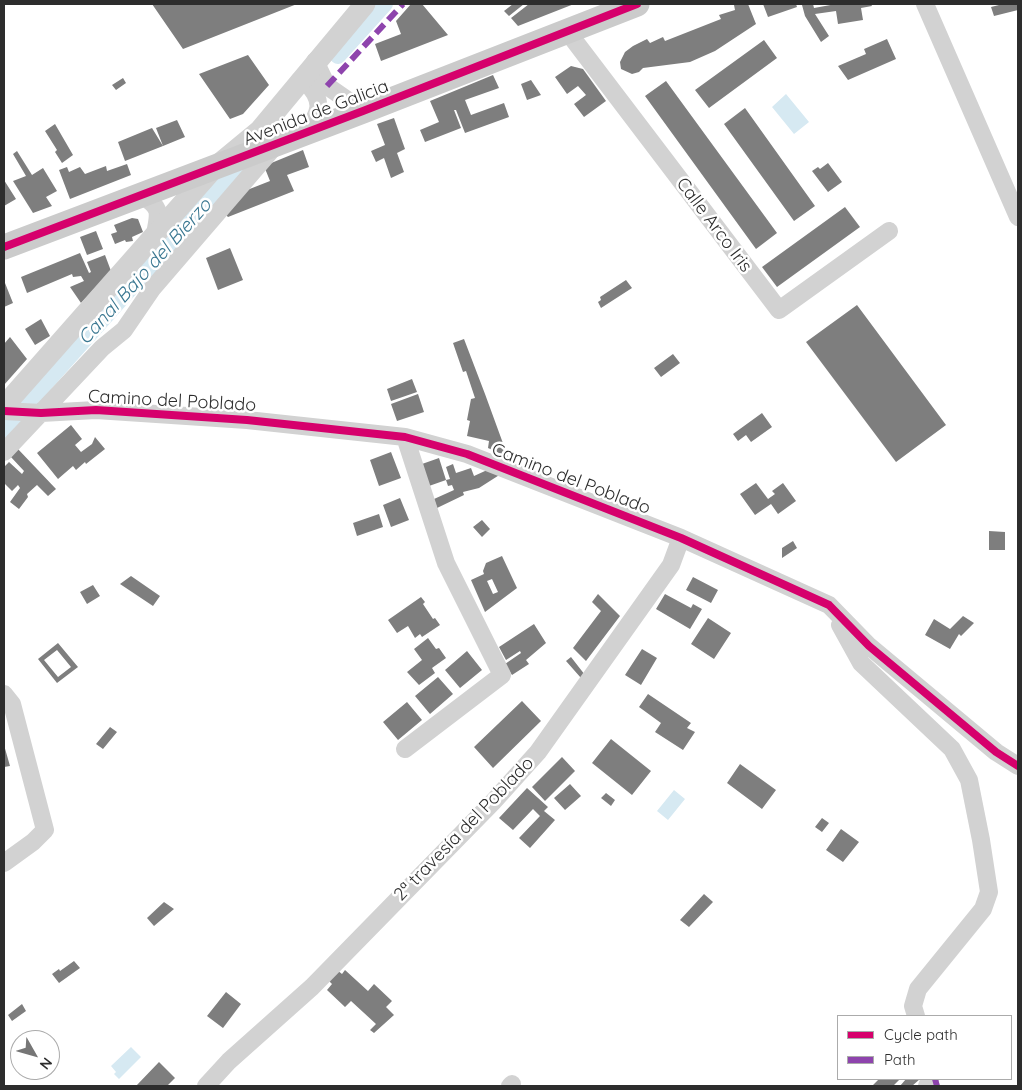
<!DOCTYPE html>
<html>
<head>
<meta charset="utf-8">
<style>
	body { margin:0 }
	#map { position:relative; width:1022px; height:1090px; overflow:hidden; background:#fff; font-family:Quicksand,sans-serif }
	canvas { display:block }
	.frame { position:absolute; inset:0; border:5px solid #2d2d2d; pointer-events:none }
	.legend { position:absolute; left:837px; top:1015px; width:175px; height:65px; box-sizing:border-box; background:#fff; border:1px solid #ababab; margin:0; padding:6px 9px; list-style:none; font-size:15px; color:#2d2d2d }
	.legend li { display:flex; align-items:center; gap:10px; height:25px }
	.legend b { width:25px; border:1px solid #ababab }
	.north { position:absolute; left:10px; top:1030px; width:50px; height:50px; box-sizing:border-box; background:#fff; border:1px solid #ababab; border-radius:50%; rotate:128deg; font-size:14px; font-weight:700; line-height:20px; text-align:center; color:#2d2d2d }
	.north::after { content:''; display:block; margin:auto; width:18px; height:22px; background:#767676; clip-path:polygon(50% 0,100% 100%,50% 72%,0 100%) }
</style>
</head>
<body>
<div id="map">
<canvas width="1022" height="1090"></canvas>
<div class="frame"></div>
<ul class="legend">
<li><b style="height:6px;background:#d6006c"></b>Cycle path</li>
<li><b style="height:6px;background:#8e44ad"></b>Path</li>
</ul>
<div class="north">N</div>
</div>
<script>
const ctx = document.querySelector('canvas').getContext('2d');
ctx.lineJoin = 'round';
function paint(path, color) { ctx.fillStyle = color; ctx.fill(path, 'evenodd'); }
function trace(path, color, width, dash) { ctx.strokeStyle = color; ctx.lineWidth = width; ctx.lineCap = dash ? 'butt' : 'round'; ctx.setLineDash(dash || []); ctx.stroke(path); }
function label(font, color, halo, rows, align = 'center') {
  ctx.font = font + ' Quicksand,sans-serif'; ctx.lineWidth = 5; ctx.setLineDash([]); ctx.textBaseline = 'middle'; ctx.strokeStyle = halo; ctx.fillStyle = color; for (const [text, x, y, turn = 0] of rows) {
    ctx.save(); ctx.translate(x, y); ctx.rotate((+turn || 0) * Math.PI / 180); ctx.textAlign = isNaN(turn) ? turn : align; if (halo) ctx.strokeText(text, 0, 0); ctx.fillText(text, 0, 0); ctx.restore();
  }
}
paint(new Path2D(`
	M786,94L809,122L794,134L772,107Z
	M674,790L685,799L668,820L657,811Z
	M131,1047L141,1057L119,1079L114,1074L116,1072L111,1066Z`), '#d6e9f2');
trace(new Path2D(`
	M338,56L385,4
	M4,430L247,158`), '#d6e9f2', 16);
paint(new Path2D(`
	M152,4H297L183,49Z
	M411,4H422L448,35L381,61L375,44L401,34L396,21Z
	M513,4H524L509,16L504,11Z
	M529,4H574L518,26L511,18Z
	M740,4H748L756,24L715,51L690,62L643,68L639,72L632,74L621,69L620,62L625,52L633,46L647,39L650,43L663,37L665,41L721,19L719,15L735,10L734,5Z
	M763,4H796L797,7L768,17Z
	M809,4H813L814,8L836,4H871L872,6L861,8L863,20L838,24L836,11L815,14L829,36L821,42L805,16L802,5Z
	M1003,4H1018V10L994,16L991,7Z
	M887,39L896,59L848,80L838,66L866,54L864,49Z
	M764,40L777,58L709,108L695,90Z
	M248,55L269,85L243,114L230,119L199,74Z
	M571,66L583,69L606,101L584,117L574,104L586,95L578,86L567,94L555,77Z
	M493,75L499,88L465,100L471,115L504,103L509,117L465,133L456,110H454L461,128L425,142L420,130L439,122L430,101Z
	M123,78L126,83L116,90L112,85Z
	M531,80L541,95L527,100L521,84Z
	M666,81L777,233L756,249L645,96Z
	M745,108L815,206L794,221L724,124Z
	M394,118L405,149L397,153L404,172L391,178L384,158L376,162L371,151L385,145L377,124Z
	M177,120L185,137L163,146L156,128Z
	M55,124L73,155L62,163L55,152L57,150L45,131Z
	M152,128L163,146L125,161L118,142Z
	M303,150L309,167L287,175L294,191L228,217L224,213L242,192L270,181L264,166Z
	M17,151L32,175L43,168L57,191L46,197L52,206L33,213L13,181L26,176L13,154Z
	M828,163L842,182L828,192L812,171L818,167L820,169Z
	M127,164L131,175L70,199L59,170L67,167L69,172L80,167L85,174L106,166L107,171Z
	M4,180L16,199L4,206Z
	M845,207L860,227L777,287L762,267Z
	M132,218L138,219L143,232L132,237L133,241L126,242L125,240L115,244L111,234L117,232L114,225Z
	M96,231L103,249L87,255L80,237Z
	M230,248L243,280L218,290L206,258Z
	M80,253L89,273L91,272L87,262L105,255L111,271L81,303L70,287L84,281L81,276L73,277L72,274L27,293L21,277Z
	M626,280L632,288L601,308L598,302L601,300L600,297Z
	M5,283L13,303L4,307V284Z
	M857,305L946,425L896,462L806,342Z
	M41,319L50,336L35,345L25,329Z
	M10,337L27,359L4,385V344Z
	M464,339L485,394L508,457L488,448L489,441L467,436L470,421L467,420L471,399L475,398L466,371L463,372L453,343Z
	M673,354L680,363L661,377L654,368Z
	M412,379L417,392L391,401L387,389Z
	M418,394L424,412L397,421L391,404Z
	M762,413L772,427L751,442L746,435L738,441L733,434Z
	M71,425L82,439L75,445L81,452L92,444L95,437L105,449L86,464L85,462L76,470L73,466L58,479L37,453Z
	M17,448L56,489L48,496L37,485L27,494L28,497L19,509L10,502L20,488L18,485L12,491L4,483V467L9,462L22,474L24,471L10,456Z
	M391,452L401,478L379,486L370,460Z
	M439,458L446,480L429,486L422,464Z
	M453,464L456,473L471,468L474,476L485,471L488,466L504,472L479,488L463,492L464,495L437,508L434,499L454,490L452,485L448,486L446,480L450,479L446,467Z
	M756,483L768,499L775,494L772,491L783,483L796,501L778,514L771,504L755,515L740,494Z
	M400,498L409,520L391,527L383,505Z
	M379,514L383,527L357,536L353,523Z
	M482,520L490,529L482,537L473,527Z
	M989,531L1005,532V550H989Z
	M793,541L797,548L782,558V548Z
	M502,556L517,588L485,612L471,580L484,574L483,571L486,563ZM492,579L498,592L493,594L487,581Z
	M131,576L160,596L153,606L120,584Z
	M693,577L718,590L711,603L686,590Z
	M93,585L100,596L87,604L80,592Z
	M598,594L620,616L586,661L573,648L601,611L592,602Z
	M665,594L691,608L693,604L702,609L690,629L656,609Z
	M421,597L425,602L423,604L433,619L435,618L440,625L422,637L420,634L415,638L408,626L397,633L388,620Z
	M963,616L974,623L961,636L959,634L950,649L925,635L934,619L950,629Z
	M708,618L731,633L714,659L691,644Z
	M534,624L546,643L526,660L529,664L512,675L505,664L521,653L520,651L506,660L499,647Z
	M428,638L436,649L439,648L446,658L432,668L435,673L419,685L407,672L422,660L414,649Z
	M58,643L78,667L57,683L38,659ZM57,650L71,667L58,677L44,660Z
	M642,649L657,658L641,685L625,675Z
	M467,651L482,670L460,688L445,670Z
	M571,657L585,675L581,678L566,661Z
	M438,677L453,694L430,714L415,696Z
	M648,694L691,723L687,728L695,732L683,750L655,732L661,723L639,707Z
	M522,701L541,721L493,768L474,747Z
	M407,702L422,720L398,740L383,722Z
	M110,727L117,732L103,749L96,744Z
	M611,739L651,771L632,795L592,763Z
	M4,745L10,766L4,767Z
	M562,757L575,771L545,801L532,787Z
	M740,764L776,790L762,809L727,783Z
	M570,784L581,796L565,810L554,798Z
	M527,788L548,807L544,811L555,820L530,848L519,838L540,816L533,809L513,830L499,818Z
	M606,793L615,800L611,806L601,798Z
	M822,818L829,823L822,832L815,827Z
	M841,829L859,842L843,862L826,850Z
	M704,894L713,902L689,927L680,920Z
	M164,902L174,909L154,926L147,918Z
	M74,961L80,968L59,983L52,974L59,969L60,971Z
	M337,970L342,974L345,970L368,991L374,984L392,1001L386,1007L394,1015L374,1033L370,1030L376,1024L351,1001L345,1007L327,990L332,984L328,980Z
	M226,992L241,1004L223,1028L207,1016Z
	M22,1004L26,1011L12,1021L8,1015Z
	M159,1062L175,1078L167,1086H136Z
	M879,1079H900L893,1086H872Z
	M906,1079H920L912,1086H900Z`), '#7e7e7e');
trace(new Path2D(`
	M925,4L1018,217
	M567,31L779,310L889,231
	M315,61L327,86L363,111
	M299,81L306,82C325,102 320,112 306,133
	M141,195C162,208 159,212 155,234
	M4,411L41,413L96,410L247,420L405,437L467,454L681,538L829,605L869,646L996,752L1018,766
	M4,452L102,348L124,330L152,289L275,146
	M840,625L861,663L952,749L969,780L981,840L989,892L983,909L918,989L913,1006L916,1016
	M4,694L12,704L45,830L33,842L4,863
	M405,749L502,675L446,563L405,437
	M206,1086L229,1061L312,987L493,802L538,752L671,565L681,538
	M510,1086L512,1084
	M927,1086L930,1079`), '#d2d2d2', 18);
trace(new Path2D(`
	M4,406L214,168L260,130L365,4`), '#d2d2d2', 21);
trace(new Path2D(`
	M4,247L363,111L637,4`), '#cbcbcb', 25);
trace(new Path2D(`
	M327,86L403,4
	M935,1079L937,1086`), '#8e44ad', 6, [12, 6]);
trace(new Path2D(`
	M4,247L363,111L637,4
	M4,411L41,413L96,410L247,420L405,437L467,454L681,538L829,605L869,646L996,752L1018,766`), '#d6006c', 8);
label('18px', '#2d2d2d', '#fff', [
	["Avenida de Galicia",316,113,-21],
	["Calle Arco Iris",714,225,53],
	["Camino del Poblado",172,401,3],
	["Camino del Poblado",571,479,21],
	["2ª travesía del Poblado",464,829,-46]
]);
label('italic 19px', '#397791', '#fff', [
	["Canal Bajo del Bierzo",145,272,-48]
]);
</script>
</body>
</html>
